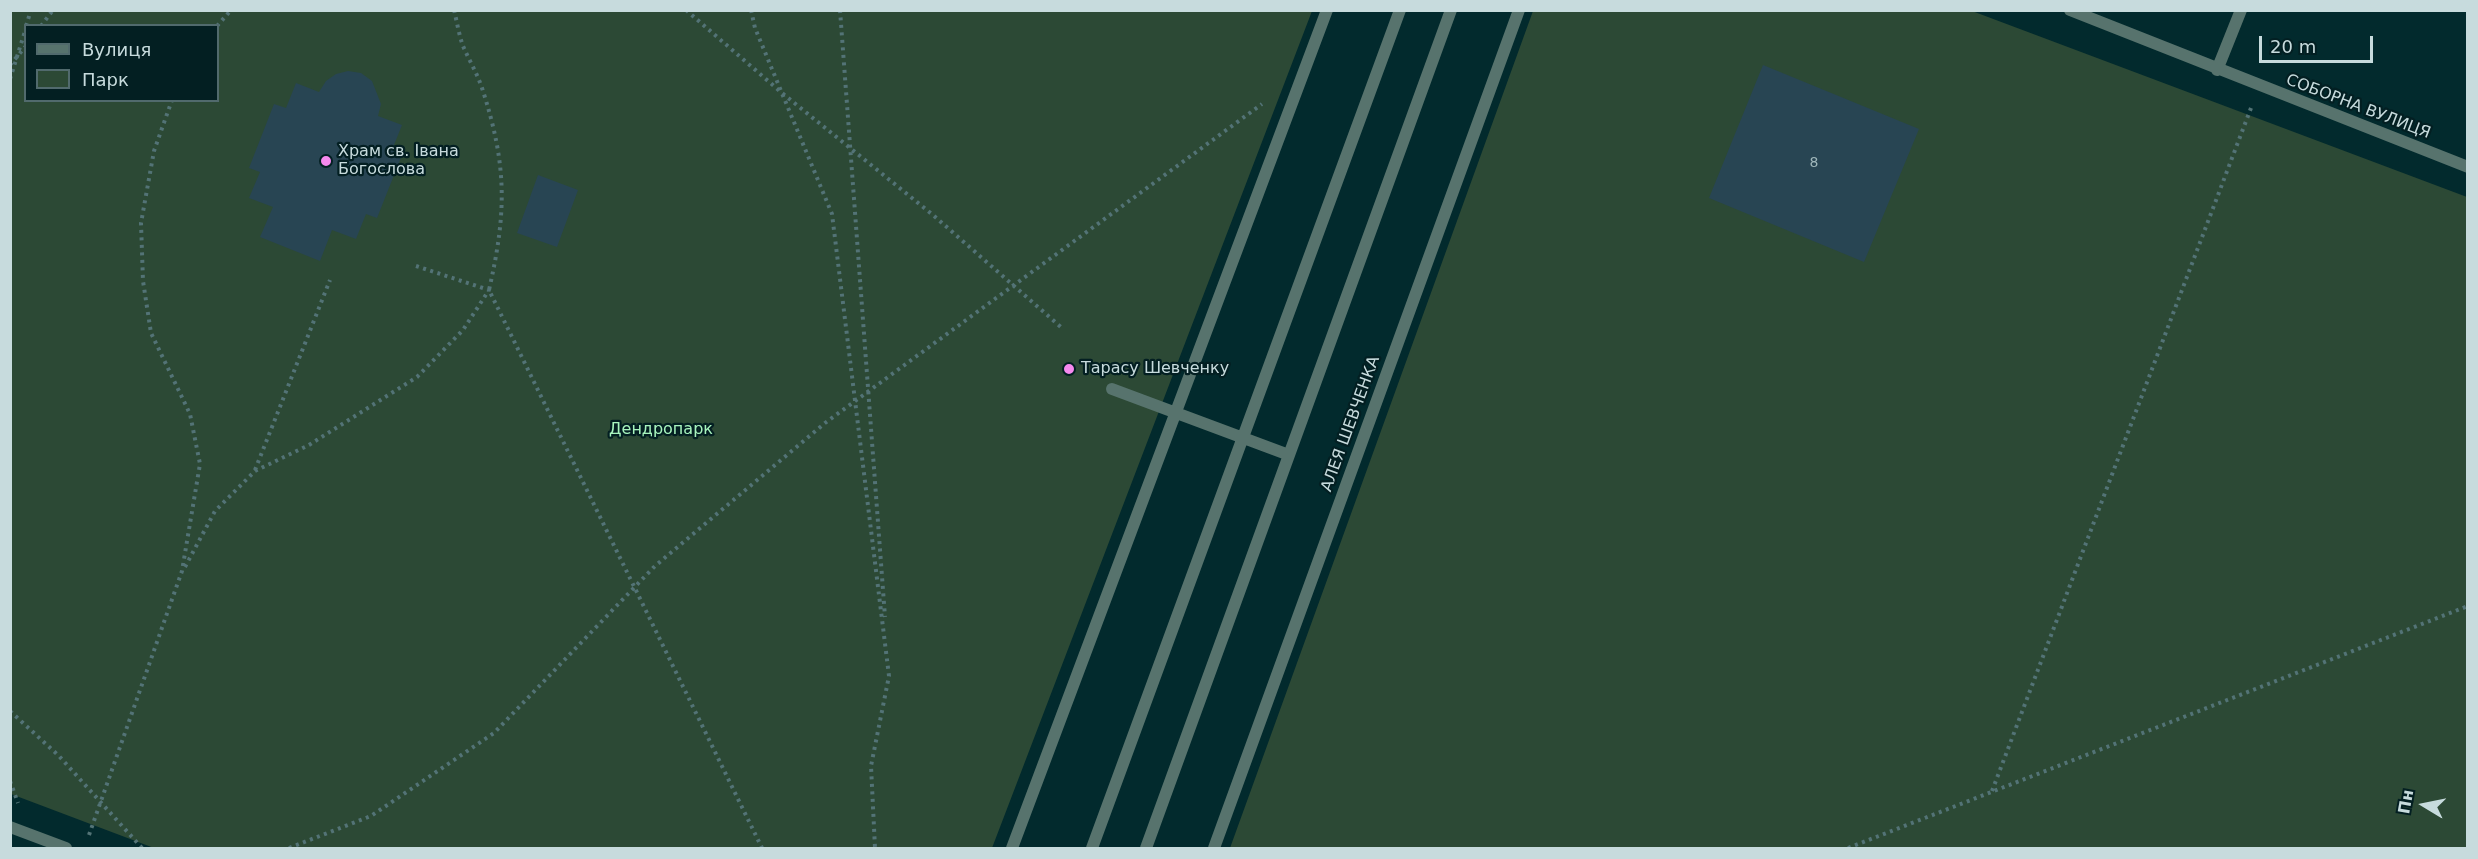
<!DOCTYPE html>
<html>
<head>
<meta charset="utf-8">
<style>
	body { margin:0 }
	#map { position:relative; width:2478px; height:859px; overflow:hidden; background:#022a2d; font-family:"DejaVu Sans",sans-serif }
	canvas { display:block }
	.frame { position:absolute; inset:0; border:12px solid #c7dbdd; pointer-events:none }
	.legend { position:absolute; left:24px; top:24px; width:195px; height:78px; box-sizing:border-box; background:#031f22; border:2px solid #516a6d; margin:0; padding:8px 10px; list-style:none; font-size:18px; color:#c7dbdd }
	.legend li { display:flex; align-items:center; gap:12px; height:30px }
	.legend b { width:30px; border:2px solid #516a6d }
	.north { position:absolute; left:2394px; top:775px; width:60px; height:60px; -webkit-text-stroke:4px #031f22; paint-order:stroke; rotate:280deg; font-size:16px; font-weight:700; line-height:24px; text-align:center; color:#c7dbdd }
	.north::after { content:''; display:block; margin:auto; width:21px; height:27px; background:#c7dbdd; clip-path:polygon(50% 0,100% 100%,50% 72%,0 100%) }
	.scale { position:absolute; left:2259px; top:36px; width:114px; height:27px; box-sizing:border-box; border:3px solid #c7dbdd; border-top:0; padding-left:8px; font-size:18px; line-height:21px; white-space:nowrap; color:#c7dbdd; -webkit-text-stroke:4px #031f22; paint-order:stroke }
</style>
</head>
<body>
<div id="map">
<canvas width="2478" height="859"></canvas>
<div class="frame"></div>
<ul class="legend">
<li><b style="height:8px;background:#57736d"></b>Вулиця</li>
<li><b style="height:16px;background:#2c4935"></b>Парк</li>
</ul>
<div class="north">Пн</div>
<div class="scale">20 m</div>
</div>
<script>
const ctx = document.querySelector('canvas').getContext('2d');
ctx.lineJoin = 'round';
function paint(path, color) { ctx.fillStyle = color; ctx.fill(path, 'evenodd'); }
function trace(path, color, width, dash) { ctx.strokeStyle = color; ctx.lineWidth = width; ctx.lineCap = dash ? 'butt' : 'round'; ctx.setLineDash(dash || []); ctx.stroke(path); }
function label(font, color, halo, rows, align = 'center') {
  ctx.font = font + ' "DejaVu Sans",sans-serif'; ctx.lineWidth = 4.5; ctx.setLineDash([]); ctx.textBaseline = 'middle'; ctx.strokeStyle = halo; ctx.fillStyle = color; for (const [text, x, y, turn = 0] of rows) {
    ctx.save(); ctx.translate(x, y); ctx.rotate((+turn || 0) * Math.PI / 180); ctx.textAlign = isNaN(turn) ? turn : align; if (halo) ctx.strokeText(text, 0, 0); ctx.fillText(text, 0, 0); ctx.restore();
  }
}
paint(new Path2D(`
	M10,11H1312L992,848H154L11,794ZM26,26H218V100H26Z
	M1533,11H1972L2467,197V848H1230Z`), '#2c4935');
paint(new Path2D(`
	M1763,65L1919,129L1864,262L1709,198Z
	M348,71L361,73L372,81L381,104L378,116L402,125L392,150L402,155L377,218L366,214L356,239L332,230L320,261L260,237L273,207L249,198L260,172L249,168L274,104L286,108L296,83L319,92L326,81L336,74Z
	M538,175L578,190L557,247L517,233Z`), '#284553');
trace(new Path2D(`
	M454,10C457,22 459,35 463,46C469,60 477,73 482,88C507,165 507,211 489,290L762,848
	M686,10L782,93L933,215L1062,328
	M751,10L755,28L832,214L889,676L871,766L875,848
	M840,10L885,617
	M26,26L31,10
	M41,26L53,10
	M217,26L231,10
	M10,65L26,46
	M10,79L26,28
	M255,470L330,280
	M185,567L215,511L255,471L309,445L417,377L463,330L489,290L416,266
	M10,711L59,756L142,848
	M10,781L18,803
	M1992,791L2251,108
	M89,835L182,571L200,464L190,414L151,333L143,281L141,223L154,151L172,100
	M289,848L371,816L494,733L655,566L825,423L1262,104
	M1848,848L2468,606`), '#537376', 4, [3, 4.5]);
trace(new Path2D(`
	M2070,10L2468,167
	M2217,70L2241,10
	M1112,389L1289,455
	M10,827L66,848
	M1012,848L1327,10
	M1092,848L1400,10
	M1146,848L1451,10
	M1214,848L1519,10`), '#57736d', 12);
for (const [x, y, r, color] of [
	[326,161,6,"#f689ee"],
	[1069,369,6,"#f689ee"]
]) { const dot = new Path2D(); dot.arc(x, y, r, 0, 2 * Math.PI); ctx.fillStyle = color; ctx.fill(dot); trace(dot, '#031f22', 2); }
label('14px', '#9fb6ba', null, [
	["8",1814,163]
]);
label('16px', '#c7dbdd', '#031f22', [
	["СОБОРНА ВУЛИЦЯ",2358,107,21],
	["АЛЕЯ ШЕВЧЕНКА",1351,424,-70]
]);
label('16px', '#c7dbdd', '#031f22', [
	["Храм св. Iвана",338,152],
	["Богослова",338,170],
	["Тарасу Шевченку",1081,369]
], 'left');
label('16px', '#a7f3bd', '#031f22', [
	["Дендропарк",661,430]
]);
</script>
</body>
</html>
